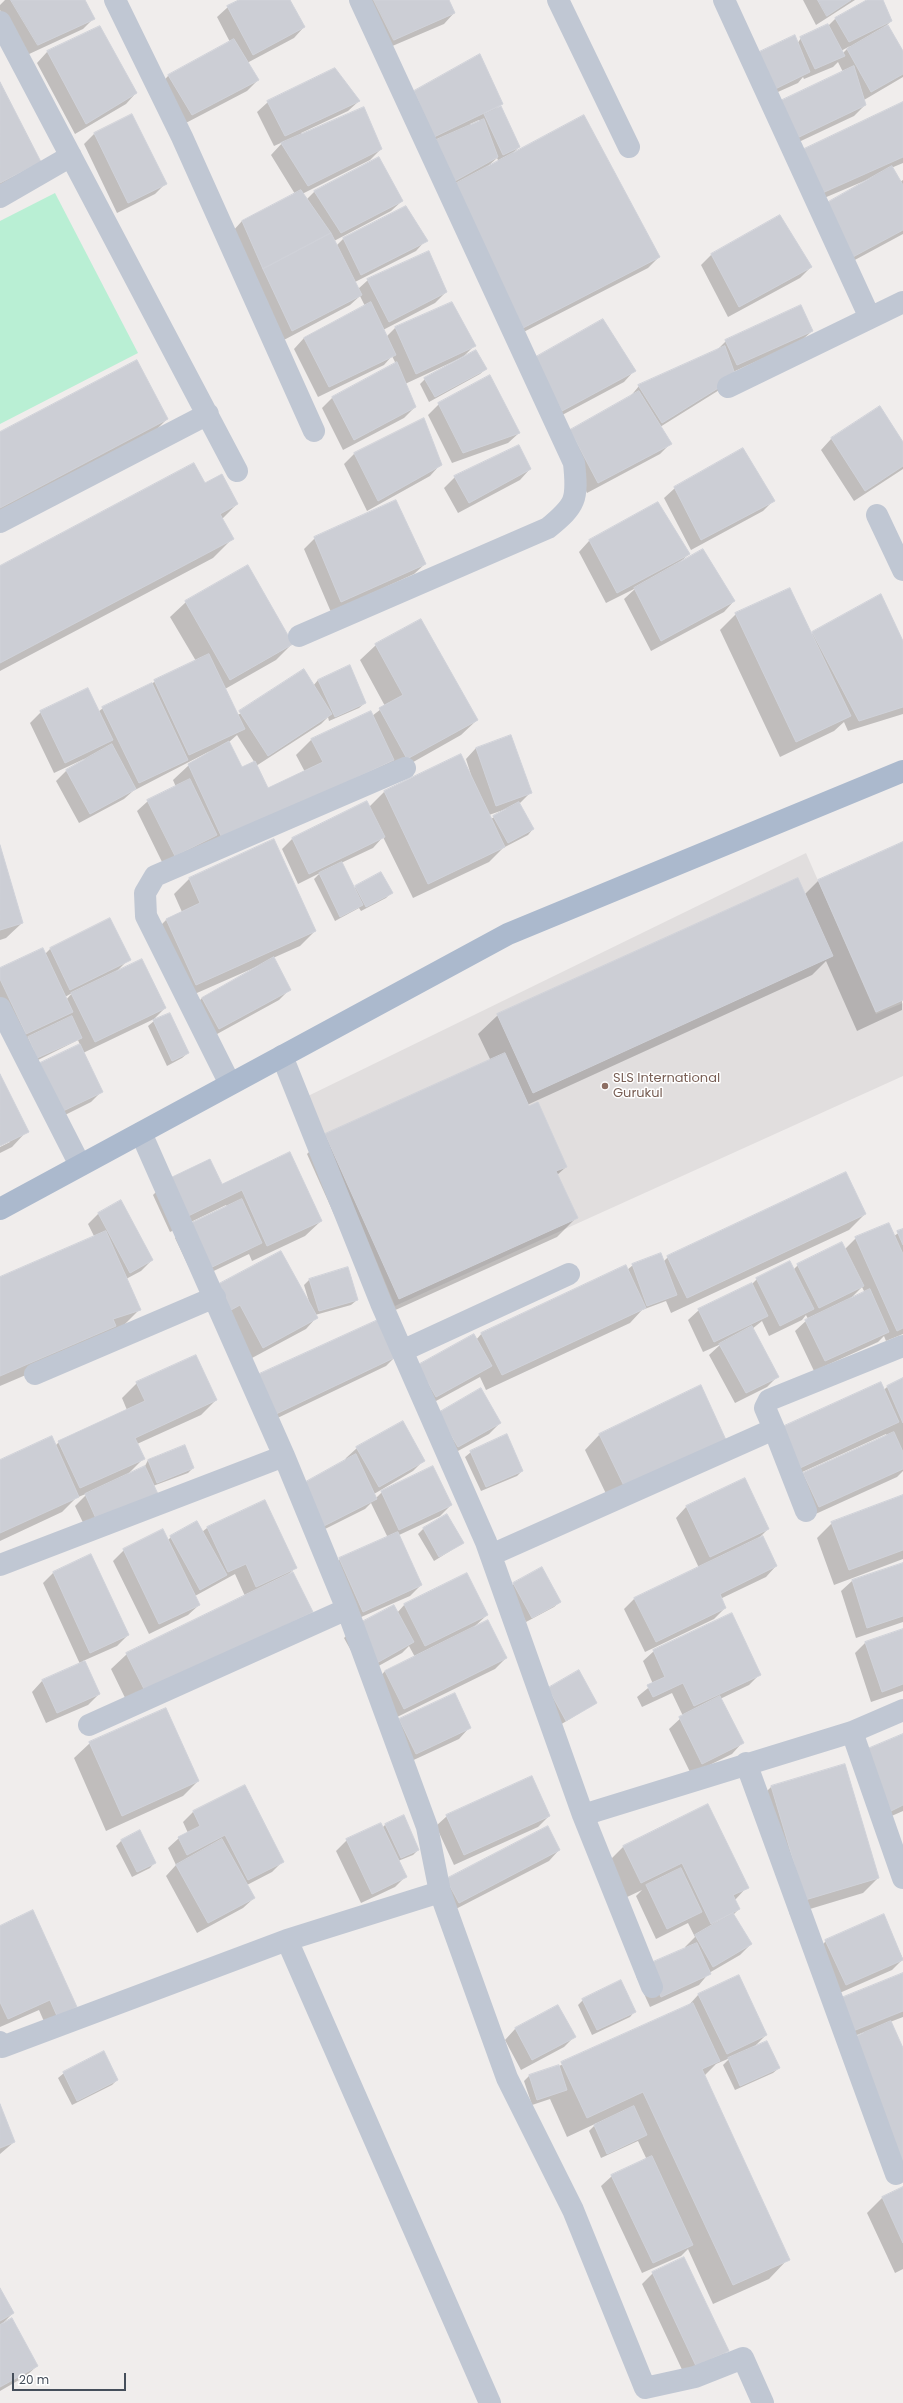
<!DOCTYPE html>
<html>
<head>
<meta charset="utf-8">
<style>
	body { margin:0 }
	#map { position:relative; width:903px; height:2403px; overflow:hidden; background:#f0edec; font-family:Poppins,sans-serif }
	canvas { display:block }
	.scale { position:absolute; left:12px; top:2373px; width:114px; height:18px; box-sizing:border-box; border:2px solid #454e5a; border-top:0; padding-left:5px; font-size:12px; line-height:14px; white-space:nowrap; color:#454e5a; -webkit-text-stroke:3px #fff; paint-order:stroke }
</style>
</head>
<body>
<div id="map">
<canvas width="903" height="2403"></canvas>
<div class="scale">20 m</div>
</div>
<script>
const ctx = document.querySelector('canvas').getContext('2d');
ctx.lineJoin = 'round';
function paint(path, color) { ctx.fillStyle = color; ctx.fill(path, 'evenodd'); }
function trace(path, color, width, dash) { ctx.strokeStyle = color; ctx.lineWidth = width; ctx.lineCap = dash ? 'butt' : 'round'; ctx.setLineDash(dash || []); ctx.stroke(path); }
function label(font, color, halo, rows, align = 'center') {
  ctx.font = font + ' Poppins,sans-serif'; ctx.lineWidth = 3; ctx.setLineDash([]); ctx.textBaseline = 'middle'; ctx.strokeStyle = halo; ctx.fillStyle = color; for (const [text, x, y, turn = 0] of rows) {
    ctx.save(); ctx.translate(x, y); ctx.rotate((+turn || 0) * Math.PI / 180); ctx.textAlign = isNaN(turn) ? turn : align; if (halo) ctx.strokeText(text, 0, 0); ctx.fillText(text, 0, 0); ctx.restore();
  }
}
paint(new Path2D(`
	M806,853L876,1014L903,1003V1076L395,1306L308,1096Z`), '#e1dede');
paint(new Path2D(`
	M55,193L138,353L0,424V221Z`), '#b9efd4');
paint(new Path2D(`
	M5,0H84L94,18L83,29L27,55L0,10V5Z
	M241,0H289L304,27L294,38L247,63L258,80L247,91L182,125L158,87L168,76L230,42L217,17L228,7Z
	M367,0H448L454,13L444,24L383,50Z
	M803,0H855L816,25Z
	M869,0H882L891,21L884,28L903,53V77L864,100L865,105L854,116L786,148L843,72L838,62L833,67L804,79L803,77L798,83L760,100L801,38L828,26L836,18ZM850,46L842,54L841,51Z
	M99,28L136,93L126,104L75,134L37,63L47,52Z
	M0,84L40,162L0,192Z
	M359,101L348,111L301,133L302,135L381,149L370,160L302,194L306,200L315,191L402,201L391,211L334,241L336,246L343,239L405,207L426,240L416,251L355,282L358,289L368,280L446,292L435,303L383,330L386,337L395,328L452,304L475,345L463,357L405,384L415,407L404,418L343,450L322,408L333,397L396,364L392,356L384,365L318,397L294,349L304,338L365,306L360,296L350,305L282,341L232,232L242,221L295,194L271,155L283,142L274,146L257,112L268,102Z
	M404,103H502L496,109L519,147L513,153L659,257L648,268L512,338ZM479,120L480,122L471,126L470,124ZM497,158L499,162L487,167Z
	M903,103V163L891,168L900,182L903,180V234L840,268L876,176L810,204Z
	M94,134L165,184L155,194L117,213L84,144Z
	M712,254L811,267L800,278L728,317L701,265Z
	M812,331L801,341L733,372L724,387L660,427L671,443L660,454L587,493L560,441L629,398L639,386L715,352L726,341Z
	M486,369L480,374L429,402L420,384L425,379Z
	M524,369L634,371L624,382L551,421Z
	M439,404L519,433L508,443L452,463L428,415Z
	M880,408L903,444V469L854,501L821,450L831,439Z
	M167,419L148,438L0,516V433Z
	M354,454L440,465L430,476L367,511L344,464Z
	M530,469L520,480L458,513L444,488L455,477Z
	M675,488L774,500L763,511L691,550L664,498Z
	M657,503L689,554L679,563L734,601L724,612L651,651L624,599L636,588L606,603L579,552L589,541Z
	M237,504L222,519L232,539L213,558L0,671V567Z
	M315,538L425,564L414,574L331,612L304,549Z
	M186,602L292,644L276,660L225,689L237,715L313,686L318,680L365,703L359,708L329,721L328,717L321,724L256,766L267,789L305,772L296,755L312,739L372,716L385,706L360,660L376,645L421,620L477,720L461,735L392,774L164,866L137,811L148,801L176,787L173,780L189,765L212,750L133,791L124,799L79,823L56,781L66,771L85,760L84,759L54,773L30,723L41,712H98L103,708L196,661L170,617ZM237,735L255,763L242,769L229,742Z
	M736,614L811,635L813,633L903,643V714L848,731L844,722L834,731L780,757L720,630Z
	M476,748L530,793L519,804L533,829L528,835L503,848L489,862L413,898L383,837L373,848L341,863L354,889L356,887L391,893L386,898L361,911L359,908L335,921L314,879L320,873L298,884L282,849L292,839L367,803L369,807L384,792L471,775L466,759ZM506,809V810L491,819L489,815Z
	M903,843L902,1010L857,1031L826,961L812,975L527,1105L566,1167L557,1175L576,1218L557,1237L380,1317L307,1154L326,1135L491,1061L478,1034L498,1015L797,879L804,895L818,881Z
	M0,848L22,923L6,938L0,940Z
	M189,879L315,931L300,946L273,958L290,989L279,1000L208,1039L192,1009L202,998L265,963L181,1000L151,935L166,920L182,912L174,894Z
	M110,919L129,959L116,972L165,1008L154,1019L83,1053L102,1091L91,1102L53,1121L40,1064L80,1045L78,1040L32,1063L0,1012V969L45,954L50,949ZM72,993L66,1000L65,997Z
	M154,1021L188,1053L182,1058L167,1066L148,1026Z
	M0,1076L27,1131L12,1147L0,1153V1147L10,1142V1140L0,1145Z
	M290,1154L321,1221L305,1236L252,1261L249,1254L195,1280L175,1238L186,1227L227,1207L226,1205L170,1232L153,1195L169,1179L221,1186Z
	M121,1202L152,1260L141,1271L126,1279L140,1309L121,1328L96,1345L0,1386V1278L95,1238L88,1224L98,1214Z
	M865,1214L849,1230L671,1313L666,1301L642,1310L630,1323L486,1390L480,1377L425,1407L408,1376L476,1340L482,1333L627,1270L633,1265L663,1262L668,1257Z
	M903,1230V1334L886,1341L884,1336L878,1342L814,1371L795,1331L808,1319L806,1315L802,1320L769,1336L762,1321L752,1329L777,1377L767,1387L735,1403L709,1355L721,1344L703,1352L688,1320L699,1310L750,1286L757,1279L793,1270L798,1265L844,1250L856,1238L894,1236ZM862,1287L865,1293L849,1300Z
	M309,1280L357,1300L351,1305L315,1315L316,1318L306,1329L252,1358L207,1297L310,1305L304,1285Z
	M396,1356L386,1366L265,1424L247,1387Z
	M903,1380V1471L897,1477L809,1517L793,1484L804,1473L887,1436L886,1434L789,1478L887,1387Z
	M137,1383L216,1400L201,1415L137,1444L143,1459L127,1475L144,1468L148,1460L185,1446L193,1468L188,1473L153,1486L88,1533L75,1506L88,1493L76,1498L62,1512L0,1541V1461L55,1446L59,1442L127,1410L122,1398Z
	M500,1423L489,1434L447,1457L428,1424Z
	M600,1434L725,1439L610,1502L585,1450Z
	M357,1448L424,1460L413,1471L374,1494L376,1498L382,1492L451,1505L440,1516L399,1535L421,1585L410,1596L352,1621L329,1570L340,1559L388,1538L371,1503L365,1509L309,1537L346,1458Z
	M471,1452L522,1471L517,1476L481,1491L465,1457Z
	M903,1496V1559L834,1585L817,1538L832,1523Z
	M265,1501L296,1567L288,1575L312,1612L297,1627L130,1708L111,1669L127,1654L245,1596L235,1574L195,1596L199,1605L188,1615L149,1634L113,1561L124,1550L168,1540L171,1537L202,1532L207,1528Z
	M686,1507L768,1529L758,1539L776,1566L766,1577L720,1599L725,1608L714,1619L645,1652L624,1609L635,1598L699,1568L676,1518Z
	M424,1528L463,1543L434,1561L418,1534Z
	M91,1555L128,1635L117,1646L83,1661L99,1694L88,1705L46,1723L32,1692L42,1681L80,1664L43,1583L53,1573Z
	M903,1564V1622L856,1638L841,1591L852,1581Z
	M514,1584L560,1602L554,1607L526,1622L509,1589Z
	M405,1604L487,1615L474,1627L506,1658L495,1669L393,1719L375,1682L385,1671L415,1657L409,1646L402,1653L364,1674L344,1638L355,1627L397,1613Z
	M903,1630V1691L871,1702L855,1653L865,1643Z
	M654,1651L759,1675L749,1685L720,1699L742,1743L732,1754L691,1774L669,1729L683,1716L672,1693L642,1707L637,1697L653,1684L643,1661Z
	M543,1694L596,1703L560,1725Z
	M400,1720L469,1728L459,1739L405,1764L389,1730Z
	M903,1735V1811L880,1821Z
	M90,1743L198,1781L183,1796L106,1831L74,1758Z
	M844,1766L878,1878L863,1893L790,1915L756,1802L771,1787Z
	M707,1806L747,1887L735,1900L739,1909L733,1915L751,1944L740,1955L709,1973L699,1985L650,2007L636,1976L686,1948L685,1947L695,1937L688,1923L656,1939L636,1896L642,1890L625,1898L608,1862L623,1847Z
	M193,1812L283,1861L272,1872L247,1885L254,1898L243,1908L197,1933L166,1876L176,1865L168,1848L179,1838L188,1833L183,1822Z
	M447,1816H549L538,1827L454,1865L436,1826Z
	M386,1824L418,1850L413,1855L398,1861L406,1876L395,1887L361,1903L336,1851L347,1840L382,1828Z
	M139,1832L155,1862L150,1868L132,1877L116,1846L121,1841Z
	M559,1850L549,1861L448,1913L447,1880Z
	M883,1915L903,1959L892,1970L835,1995L815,1952L826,1941Z
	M0,1927L76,2007L46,2026L39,2010L0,2027Z
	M903,1975V2017L890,2022L903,2051L862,2033L843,2041Z
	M738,1976L766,2035L752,2049L779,2068L773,2073L735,2090L723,2065L730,2058L716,2064L704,2076L788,2259L769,2279L713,2304L688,2249L681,2256L642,2273L601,2186L612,2176L647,2160L638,2141L601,2158L589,2131L597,2123L567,2137L550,2099L532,2105L524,2081L529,2076L559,2066L688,2006L698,1995Z
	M583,2000L635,2011L630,2017L592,2035L578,2005Z
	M558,2006L574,2037L564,2047L521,2070L505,2040L515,2029Z
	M64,2073L117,2080L112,2085L72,2105L58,2078Z
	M0,2107L14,2142L0,2154Z
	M903,2188V2269L895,2273L867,2213L883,2197Z
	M653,2273L727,2351L717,2362L685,2376L642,2284Z
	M0,2290L13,2313L2,2324L37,2366L26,2376L0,2391Z`), '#0003');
const building = new Path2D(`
	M11,0H85L95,19L38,45Z
	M239,0H290L305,27L253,55L227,6Z
	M374,0H449L455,13L394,40Z
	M818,0H851L827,16Z
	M867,0H883L892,21L849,42L835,18Z
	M828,24L845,56L815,69L800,37Z
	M888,25L903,51V74L871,92L847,49Z
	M100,26L137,93L86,124L47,51Z
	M795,35L810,72L771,91L755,54Z
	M234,39L259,80L192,115L168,75Z
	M480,54L503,104L434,137L414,91Z
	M854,66L866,105L797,138L778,102Z
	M335,68L360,101L285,136L267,101Z
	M0,82L41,162L0,183Z
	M903,102V157L820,194L804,149Z
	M501,106L520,147L503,155L484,114Z
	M364,107L382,149L308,186L281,143Z
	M132,114L167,184L128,203L94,133Z
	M584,115L660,257L523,328L453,185Z
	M484,119L498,157L455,181L436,140Z
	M379,157L403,201L341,233L314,191Z
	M892,166L903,185V230L851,258L823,205Z
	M301,190L331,233L263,269L242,221Z
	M406,206L428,241L361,275L343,238Z
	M780,215L812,267L739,307L711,254Z
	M331,233L362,295L292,331L263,269Z
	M429,251L447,292L389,322L367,279Z
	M371,302L396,355L329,387L304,338Z
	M452,302L476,346L416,374L395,327Z
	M801,305L813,331L737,365L725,340Z
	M603,319L636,371L562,411L534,358Z
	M725,346L736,377L662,423L638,385Z
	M476,350L487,369L435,397L424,378Z
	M137,360L168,419L0,508V432Z
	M397,362L416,407L354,440L332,397Z
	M490,375L520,433L463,453L438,403Z
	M639,391L672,444L598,483L570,430Z
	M880,406L903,442V466L865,491L831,438Z
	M424,418L442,465L378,501L354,453Z
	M519,445L531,469L469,503L454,476Z
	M743,448L775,501L701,540L674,487Z
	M194,463L205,483L222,474L238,504L220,514L234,539L0,663V566Z
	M396,500L426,564L341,602L314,537Z
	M658,502L690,554L617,593L589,540Z
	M703,549L735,601L661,641L634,588Z
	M248,565L293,644L230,680L185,601Z
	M790,588L851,716L796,742L735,613Z
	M881,594L903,641V707L859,721L812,632Z
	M421,619L478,720L407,759L379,708L403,695L375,644Z
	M209,654L245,729L189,755L154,680Z
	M350,665L366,703L335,717L318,680Z
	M304,669L332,714L268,756L239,711Z
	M152,683L188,760L139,783L102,707Z
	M88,688L113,740L65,763L40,711Z
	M371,711L394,760L223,840L188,764L229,741L242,767L255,761L268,788L323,762L311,739Z
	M511,735L532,793L496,806L476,748Z
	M112,744L136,789L90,814L66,770Z
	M461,754L505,847L428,884L384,791Z
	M190,779L217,835L175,856L147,800Z
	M367,801L385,837L309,874L292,838Z
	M519,802L534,829L508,843L493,816Z
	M274,839L316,931L196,985L166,919L200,903L189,878Z
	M903,842V1000L876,1012L818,880Z
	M0,845L23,923L0,930Z
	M342,862L363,905L340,917L319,873Z
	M381,872L393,893L366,907L355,886Z
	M798,878L833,956L533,1093L497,1014Z
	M110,918L131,960L70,990L50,948Z
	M43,948L73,1012L26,1034L0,979V968Z
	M274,957L291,990L219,1029L202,998Z
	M142,959L166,1008L95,1042L71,993Z
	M170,1013L189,1053L172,1061L153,1020Z
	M72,1016L82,1038L37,1058L28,1037Z
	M80,1044L103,1092L63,1111L40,1063Z
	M505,1053L529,1106L538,1102L567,1167L556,1171L578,1218L399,1299L325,1134Z
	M0,1074L29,1132L0,1146Z
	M290,1152L322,1221L267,1246L242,1190L186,1217L168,1179L210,1159L222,1184Z
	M846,1172L866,1214L687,1298L667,1256Z
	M242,1199L262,1243L206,1270L185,1226Z
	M121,1200L153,1260L130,1273L98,1213Z
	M889,1223L903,1254V1328L897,1331L855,1237Z
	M903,1229V1245L897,1231Z
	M106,1231L141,1310L113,1319L116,1326L0,1376V1277Z
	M842,1242L864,1286L819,1308L797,1264Z
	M281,1251L318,1318L263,1348L240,1305L231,1310L217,1285Z
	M661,1253L677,1295L647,1306L632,1264Z
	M790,1261L814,1309L780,1326L756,1278Z
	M626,1265L646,1308L502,1375L481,1333Z
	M348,1267L358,1300L319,1311L309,1279Z
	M752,1283L768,1316L714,1342L698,1309Z
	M870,1289L889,1332L825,1361L805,1320Z
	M380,1319L398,1356L276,1414L257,1375Z
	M752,1326L779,1377L746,1393L719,1344Z
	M474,1334L492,1366L436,1397L418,1365Z
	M196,1355L217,1400L135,1438L145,1459L80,1488L58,1441L145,1401L136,1382Z
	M903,1378V1423L887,1386Z
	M881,1382L899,1422L800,1468L782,1427Z
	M701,1385L726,1440L625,1488L599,1434Z
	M481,1388L501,1423L458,1447L438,1413Z
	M403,1421L425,1461L379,1487L356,1447Z
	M894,1432L903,1452V1469L819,1507L803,1473Z
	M507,1434L523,1471L486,1487L470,1451Z
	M52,1436L79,1497L0,1533V1460Z
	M185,1445L194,1468L157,1483L148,1460Z
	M356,1454L377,1499L320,1528L302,1484Z
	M145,1466L158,1494L98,1523L85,1494Z
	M433,1466L452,1505L399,1530L381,1491Z
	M745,1478L769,1529L710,1557L686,1506Z
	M903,1495V1550L849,1570L831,1522Z
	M265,1500L297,1568L256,1587L246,1564L228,1572L207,1527Z
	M447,1514L464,1543L439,1557L423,1528Z
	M197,1521L227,1575L200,1590L170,1536Z
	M163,1529L200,1605L159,1624L123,1549Z
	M398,1532L422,1585L363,1612L339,1558Z
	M763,1536L777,1566L720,1594L726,1608L656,1642L634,1598Z
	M91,1554L129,1635L90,1653L53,1572Z
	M903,1563V1616L867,1628L852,1580Z
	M542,1567L561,1602L532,1618L513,1583Z
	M293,1572L313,1612L146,1693L126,1653Z
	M467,1573L488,1615L425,1646L404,1604Z
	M394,1605L414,1642L375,1664L354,1626Z
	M732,1613L761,1675L694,1706L683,1683L653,1697L647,1685L665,1677L653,1650Z
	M488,1620L507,1658L404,1709L385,1671Z
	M903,1629V1684L882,1692L865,1642Z
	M85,1661L100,1694L57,1713L42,1680Z
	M579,1670L597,1703L566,1721L548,1688Z
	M455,1693L471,1728L416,1754L399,1719Z
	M720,1696L744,1743L702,1764L679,1717Z
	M166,1708L199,1781L122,1816L89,1742Z
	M903,1734V1805L891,1811L865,1750Z
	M845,1764L879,1878L805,1900L771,1786Z
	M532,1776L550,1816L464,1855L446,1815Z
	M245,1785L284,1862L248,1880L225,1835L187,1855L178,1837L200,1826L193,1811Z
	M708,1804L749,1888L733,1895L740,1909L711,1924L682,1863L641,1883L623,1846Z
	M404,1815L419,1850L401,1858L385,1824Z
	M381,1823L407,1877L372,1894L346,1839Z
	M548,1826L560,1850L459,1903L446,1879Z
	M140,1830L156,1863L137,1872L121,1840Z
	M222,1839L255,1898L208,1923L176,1865Z
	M681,1868L702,1912L667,1929L646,1885Z
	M33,1910L77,2007L57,2016L50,2000L8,2019L0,2002V1926Z
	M733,1913L752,1944L713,1967L695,1935Z
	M884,1914L903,1960L846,1985L825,1940Z
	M697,1943L711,1974L661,1997L646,1965Z
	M903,1973V2011L853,2031L841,1998Z
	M739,1975L767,2035L727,2054L698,1994Z
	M621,1980L636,2012L597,2030L582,1999Z
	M693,2003L720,2061L702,2069L790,2260L733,2285L643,2092L587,2118L561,2062Z
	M558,2005L576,2037L532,2060L515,2028Z
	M891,2021L903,2048V2167L852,2038Z
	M767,2041L780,2068L740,2086L728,2058Z
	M104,2051L118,2080L77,2101L63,2072Z
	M559,2065L567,2090L537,2100L529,2075Z
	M0,2104L15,2142L0,2148Z
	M634,2106L647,2135L607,2154L594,2125Z
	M652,2156L693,2245L653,2263L611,2175Z
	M903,2187V2243L882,2197Z
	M684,2257L729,2351L696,2366L652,2272Z
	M0,2288L14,2313L0,2321Z
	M12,2318L38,2366L0,2387V2325Z`);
paint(building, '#ccced5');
trace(building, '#d0d2d9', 1);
trace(new Path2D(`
	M115,0L182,137L314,431
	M558,0L629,147
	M724,0L870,318
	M0,22L237,471
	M0,197L71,156
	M728,387L903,302
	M877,515L903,570
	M0,522L208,414
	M299,636L548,528C576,505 578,500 574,463L360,0
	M0,1008L80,1165
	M282,1056L381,1303L486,1542L583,1815L652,1987
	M230,1084L146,916L145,893L155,876L405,768
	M141,1133L284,1456L347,1609L427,1827L440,1892L507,2078L573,2210L645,2388L695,2377L743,2358L763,2403
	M402,1351L569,1274
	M35,1374L215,1297
	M774,1429L806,1511
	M491,1555L774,1429L765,1408L769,1400L903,1346
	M0,1565L284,1456
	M89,1725L347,1609
	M852,1732L903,1878
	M746,1763L896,2174
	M583,1815L852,1732L903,1710
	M287,1940L490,2403
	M0,2042L2,2047L287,1940L440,1892`), '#c0c7d3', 22);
trace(new Path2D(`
	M0,1209L508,934L903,771`), '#abb9cd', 22);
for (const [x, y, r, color] of [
	[605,1086,4,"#8d6e63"]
]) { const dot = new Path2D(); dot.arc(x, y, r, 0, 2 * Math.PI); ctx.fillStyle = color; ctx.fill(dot); trace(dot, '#fff', 1.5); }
label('13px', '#785e54', '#fff', [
	["SLS International",613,1079],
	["Gurukul",613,1094]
], 'left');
</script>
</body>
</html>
